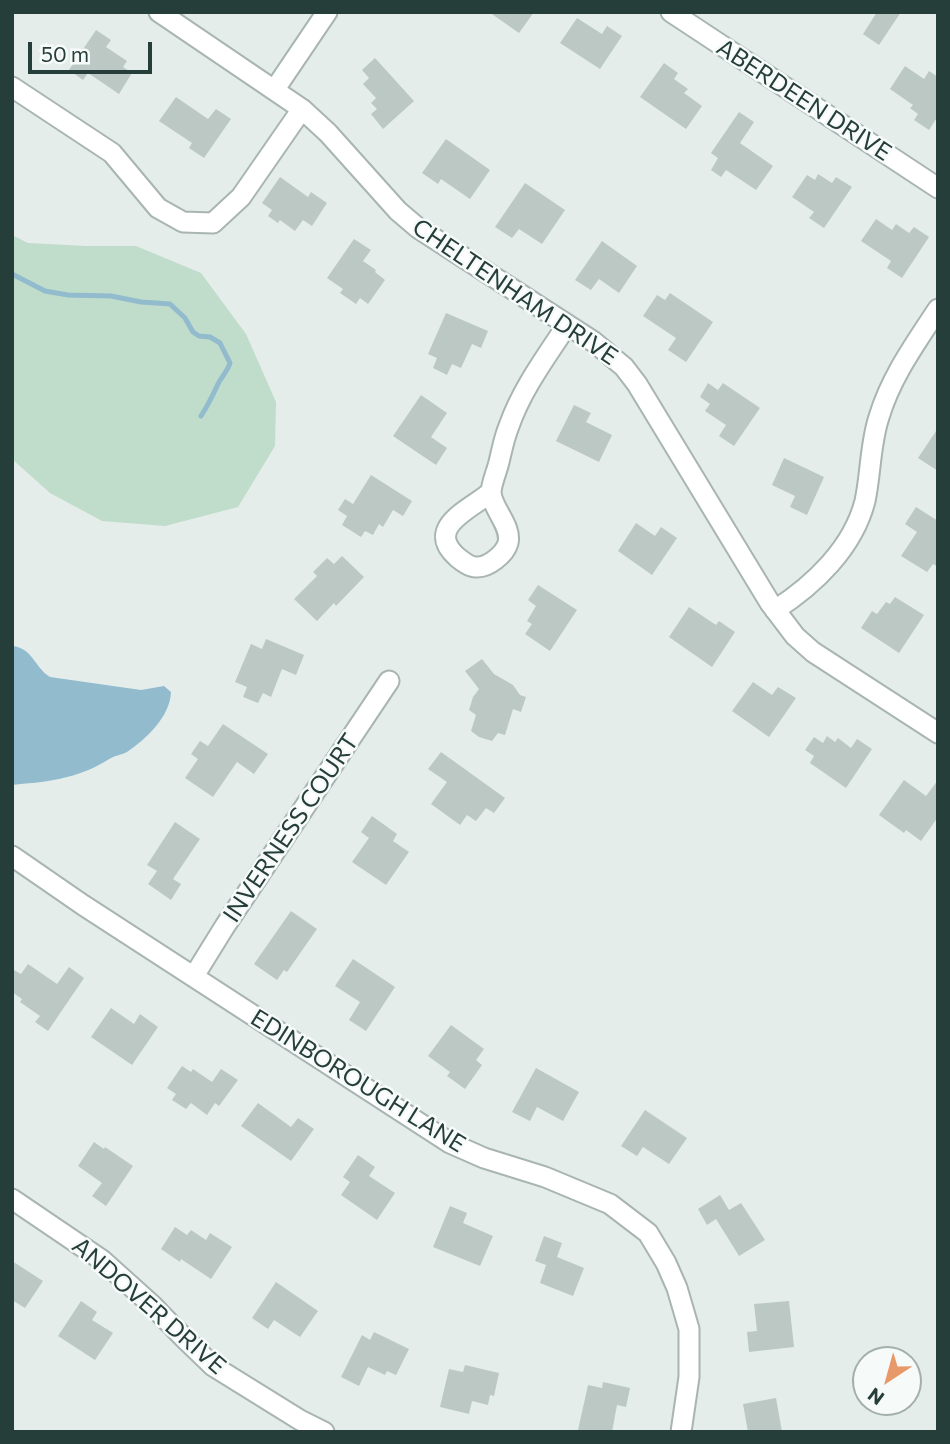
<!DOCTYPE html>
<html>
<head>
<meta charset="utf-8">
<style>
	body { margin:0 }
	#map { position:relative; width:950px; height:1444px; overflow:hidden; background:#e5edeb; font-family:Commissioner,sans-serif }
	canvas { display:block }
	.frame { position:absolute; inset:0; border:14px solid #263e3a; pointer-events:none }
	.north { position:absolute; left:852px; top:1346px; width:70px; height:70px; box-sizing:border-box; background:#f6faf8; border:2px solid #a3afac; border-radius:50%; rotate:216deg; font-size:19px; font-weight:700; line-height:28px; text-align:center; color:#263e3a }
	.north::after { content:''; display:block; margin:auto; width:24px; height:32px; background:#e7996a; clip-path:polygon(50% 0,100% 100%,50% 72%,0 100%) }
	.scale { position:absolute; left:28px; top:42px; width:124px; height:32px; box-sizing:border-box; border:4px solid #263e3a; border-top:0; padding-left:9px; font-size:21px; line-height:24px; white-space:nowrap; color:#263e3a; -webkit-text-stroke:5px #f6faf8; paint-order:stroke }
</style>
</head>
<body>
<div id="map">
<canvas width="950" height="1444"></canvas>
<div class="frame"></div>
<div class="north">N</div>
<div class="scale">50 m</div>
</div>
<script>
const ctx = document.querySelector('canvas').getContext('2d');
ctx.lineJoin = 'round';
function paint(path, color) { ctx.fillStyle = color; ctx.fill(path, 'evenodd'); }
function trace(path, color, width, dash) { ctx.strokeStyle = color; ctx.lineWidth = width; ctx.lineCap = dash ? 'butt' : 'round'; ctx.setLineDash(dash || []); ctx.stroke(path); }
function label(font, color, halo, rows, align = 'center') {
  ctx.font = font + ' Commissioner,sans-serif'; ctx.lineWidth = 5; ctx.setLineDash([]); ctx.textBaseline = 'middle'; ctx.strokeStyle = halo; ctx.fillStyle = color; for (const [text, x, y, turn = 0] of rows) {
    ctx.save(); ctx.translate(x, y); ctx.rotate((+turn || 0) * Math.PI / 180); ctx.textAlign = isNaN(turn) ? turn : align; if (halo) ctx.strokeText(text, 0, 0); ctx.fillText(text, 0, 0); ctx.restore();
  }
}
paint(new Path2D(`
	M12,235L28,243L86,246H136L201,273L246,334L276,402L275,446L238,507L165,526L102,521L50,493L12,459Z`), '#c0dccb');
paint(new Path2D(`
	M12,646C33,648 34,667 50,677L141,690L164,686L171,692C170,717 146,739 127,752C122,755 116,755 111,758C96,767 84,773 67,777C49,782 30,783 12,785Z`), '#92bccd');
trace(new Path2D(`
	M12,274L45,291L68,295L111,296L141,302L170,304L185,318L193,332L199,336L210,337L220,343L230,363C227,372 222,376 218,384C213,395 208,405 201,416`), '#92bccd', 5);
paint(new Path2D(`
	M489,12H534L519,33Z
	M877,12H901L879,45L863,34Z
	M577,18L602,34L607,26L622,36L600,69L560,43Z
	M96,30L111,40L106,47L127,61L123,67L132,73L119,94L88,73L83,80L69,70Z
	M375,58L414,101L383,129L371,114L377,109L371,103L376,98L363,84L369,78L362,70Z
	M664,63L678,73L674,79L688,89L684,93L702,106L686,129L640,97Z
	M905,66L924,79L929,71L938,77V116L929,130L914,120L918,114L910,108L913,105L890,89Z
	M176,97L208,119L216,109L231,119L204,158L189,148L192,143L159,121Z
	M739,112L754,122L740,143L773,166L756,190L726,170L721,177L711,170L718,158L711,153Z
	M446,139L490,170L470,199L441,179L438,184L422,173Z
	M818,174L832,183L836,177L852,187L824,228L809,218L814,212L792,197L807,175L815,180Z
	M280,177L308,197L311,192L327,203L312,226L303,220L295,231L280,220L278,223L268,216L272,210L262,203Z
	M525,183L565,210L542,244L519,229L512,238L495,227Z
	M876,219L892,230L896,224L909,233L914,227L929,237L902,278L887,268L891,261L861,241Z
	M354,239L371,250L363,261L376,270L375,272L385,280L368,304L360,298L356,304L340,293L343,289L327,278Z
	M602,241L637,266L619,293L599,279L591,290L575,280Z
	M670,293L713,322L686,362L668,350L676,338L643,316L657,295L665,300Z
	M446,313L488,331L481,348L472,344L461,368L452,364L447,375L433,368L437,358L428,354Z
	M708,383L718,390L723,383L760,408L734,446L719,436L726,425L705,411L710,404L700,397Z
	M421,395L447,413L431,437L447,448L436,465L393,436Z
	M574,405L591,413L586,422L612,435L599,462L556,441Z
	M938,428V471L918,458Z
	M784,458L824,477L807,515L790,507L795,496L772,485Z
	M371,475L412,501L403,516L393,510L383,527L379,524L373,535L365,531L361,537L342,525L347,516L338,510L345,499L353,504Z
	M916,507L938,521V567L933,564L927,572L901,556L917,532L905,524Z
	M636,523L655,536L661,527L677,538L652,575L618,551Z
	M342,556L364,577L336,606L334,603L317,621L294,599L317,576L313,572L327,558L334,564Z
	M538,585L577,610L550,651L525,634L532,624L527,621L536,606L528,600Z
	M895,597L924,615L899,653L861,628L872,611L877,614L886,602L890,604Z
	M689,607L716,625L719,621L735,632L712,667L669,637Z
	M266,639L304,655L296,675L282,669L271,697L263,693L258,703L243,697L247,687L235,682L251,644L262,649Z
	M482,659L494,674L513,685L520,695L526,697L521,712L513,709L505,735L498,733L492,741L479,737L471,731L476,715L469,710L473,697L479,689L465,671Z
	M753,682L772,695L778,687L796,698L769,737L732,711Z
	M223,724L268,754L254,774L237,762L213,797L185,778L198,759L191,754L200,741L208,746Z
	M827,736L835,742L838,738L851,748L857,739L872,749L846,788L810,763L814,756L805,750L814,737L823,743Z
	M441,752L505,798L494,813L486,808L476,821L467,815L460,825L431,804L447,782L428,769Z
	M904,780L926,796L938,780V817L921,841L906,830L904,833L879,815Z
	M372,816L397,834L393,841L409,852L386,885L352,862L369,838L361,832Z
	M175,822L200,839L173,879L181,884L171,900L148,884L157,871L147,865Z
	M291,911L317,929L287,972L284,970L277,980L254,964Z
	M353,959L395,987L366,1031L349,1020L360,1002L335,986Z
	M28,964L57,984L69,967L84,978L48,1031L35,1022L40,1016L20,1002L22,999L12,992V969L21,974Z
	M111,1008L134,1024L140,1014L158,1027L132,1065L91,1037Z
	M451,1025L484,1049L476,1060L482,1065L465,1089L447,1076L450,1072L428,1056Z
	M182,1066L191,1072L193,1069L212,1082L221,1069L238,1080L219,1106L215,1103L207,1115L191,1103L186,1109L172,1100L176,1094L167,1088Z
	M536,1068L579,1092L563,1121L537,1107L530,1121L512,1112Z
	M258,1103L291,1127L298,1118L314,1129L291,1161L241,1126Z
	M645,1110L687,1138L669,1164L643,1147L637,1156L621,1146Z
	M94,1142L104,1149L105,1147L133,1166L106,1206L92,1196L102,1183L78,1166Z
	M358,1155L375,1167L369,1176L395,1193L377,1220L341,1195L350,1182L343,1177Z
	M720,1195L729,1210L741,1203L765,1240L739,1256L716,1219L707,1225L698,1209Z
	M450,1206L467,1213L463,1223L493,1236L480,1266L433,1247Z
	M175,1227L187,1235L191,1230L206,1240L210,1233L232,1247L211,1279L181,1259L180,1262L161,1249Z
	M544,1236L562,1243L557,1257L584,1268L573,1296L540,1283L546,1265L535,1261Z
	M12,1261L43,1281L25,1308L12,1300Z
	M276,1282L318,1311L300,1337L274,1320L268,1329L252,1318Z
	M81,1301L97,1312L92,1320L113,1333L95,1360L58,1336Z
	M789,1301L794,1347L749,1352L747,1332L757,1331L754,1304Z
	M374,1332L409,1349L396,1375L387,1371L385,1375L368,1367L359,1386L341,1377L362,1335L370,1340Z
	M465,1365L499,1373L494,1396L490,1395L488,1405L472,1401L469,1414L440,1407L449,1369L463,1372Z
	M603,1382L630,1388L626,1407L617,1405L612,1432H587L578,1430L588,1385L602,1388Z
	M776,1398L782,1432H748L743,1404Z`), '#bbc8c4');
const minor = new Path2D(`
	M159,12L302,109L328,133L398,211L418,228L594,342L624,367L637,384L770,603L795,636L813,652L938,733
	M671,12L938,188
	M12,87L112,153L158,208L183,222L213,223L241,197L302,109
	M275,89L327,12
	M491,492C471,509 424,527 457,557C462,561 469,567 476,567C488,568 505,554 508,543C512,526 493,510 491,493C491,484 497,471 499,462C502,450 504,438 509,426C522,389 546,357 567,325
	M775,610C814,585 853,548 865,501C871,473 870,444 879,417C891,377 915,344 938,309
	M12,856L83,905L450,1143L484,1158L545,1177L610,1204L648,1233L666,1263L677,1288L689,1329V1377L681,1432
	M194,976L225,926L389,681
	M12,1199L102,1260L152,1305L185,1339L213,1366L300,1420L324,1432`);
trace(minor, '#a8b5b2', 23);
trace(minor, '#fff', 19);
label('24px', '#263e3a', '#f6faf8', [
	["ABERDEEN DRIVE",804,100,33],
	["CHELTENHAM DRIVE",515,292,34],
	["INVERNESS COURT",291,828,-56],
	["EDINBOROUGH LANE",358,1081,32],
	["ANDOVER DRIVE",149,1306,41]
]);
</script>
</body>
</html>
